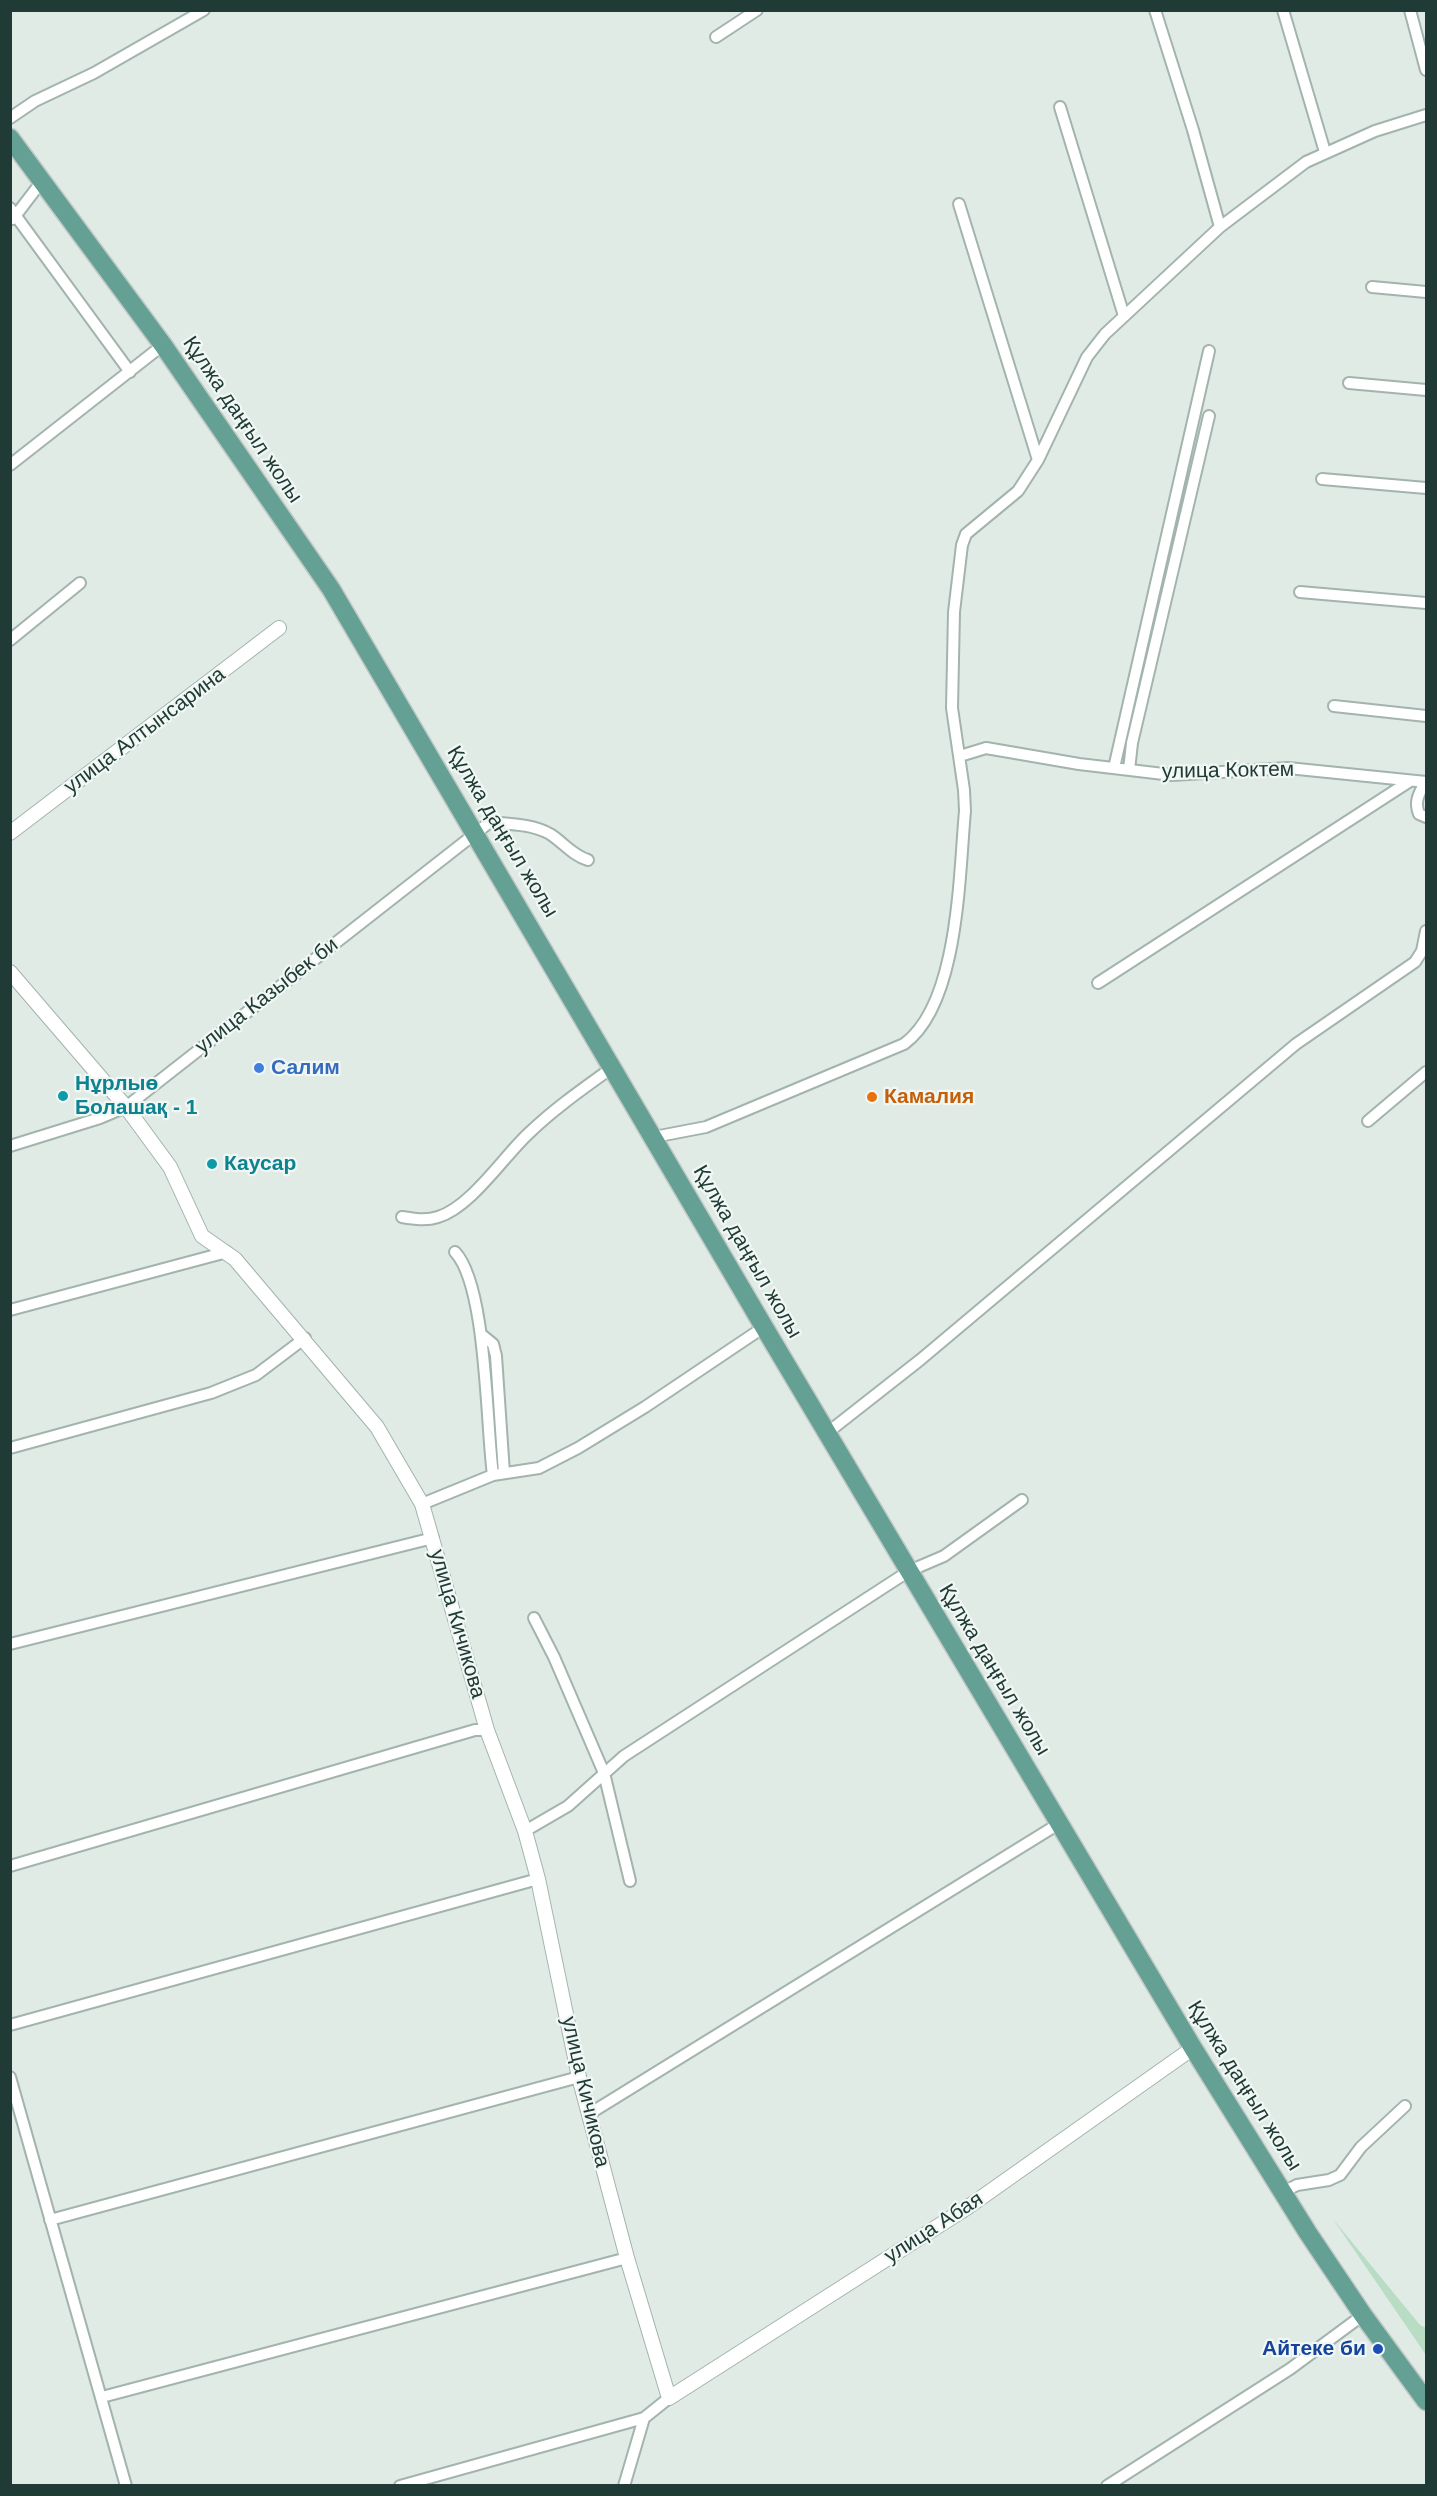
<!DOCTYPE html>
<html>
<head>
<meta charset="utf-8">
<style>
	body { margin:0 }
	#map { position:relative; width:1437px; height:2496px; overflow:hidden; background:#e0ebe6; font-family:Helvetica,sans-serif }
	canvas { display:block }
	.frame { position:absolute; inset:0; border:12px solid #203b35; pointer-events:none }
</style>
</head>
<body>
<div id="map">
<canvas width="1437" height="2496"></canvas>
<div class="frame"></div>
</div>
<script>
const ctx = document.querySelector('canvas').getContext('2d');
ctx.lineJoin = 'round';
function paint(path, color) { ctx.fillStyle = color; ctx.fill(path, 'evenodd'); }
function trace(path, color, width, dash) { ctx.strokeStyle = color; ctx.lineWidth = width; ctx.lineCap = dash ? 'butt' : 'round'; ctx.setLineDash(dash || []); ctx.stroke(path); }
function label(font, color, halo, rows, align = 'center') {
  ctx.font = font + ' Helvetica,sans-serif'; ctx.lineWidth = 4.5; ctx.setLineDash([]); ctx.textBaseline = 'middle'; ctx.strokeStyle = halo; ctx.fillStyle = color; for (const [text, x, y, turn = 0] of rows) {
    ctx.save(); ctx.translate(x, y); ctx.rotate((+turn || 0) * Math.PI / 180); ctx.textAlign = isNaN(turn) ? turn : align; if (halo) ctx.strokeText(text, 0, 0); ctx.fillText(text, 0, 0); ctx.restore();
  }
}
paint(new Path2D(`
	M1333,2219L1420,2325L1426,2328V2355Z`), '#b8dcc4');
const minor = new Path2D(`
	M1283,10L1325,152
	M1410,10L1426,70
	M716,37L757,10
	M1060,107L1124,316
	M10,118L35,101L94,73L204,10
	M959,204L1038,460
	M10,208L130,372
	M13,219L42,181
	M1220,227L1306,162L1375,131L1426,115
	M1372,287L1426,292
	M1349,383L1426,390
	M10,465L163,345
	M1322,479L1426,488
	M1300,592L1426,603
	M10,640L80,583
	M1334,706L1426,716
	M960,756L986,748L1079,764L1172,775L1288,768L1426,782
	M1114,768L1209,351
	M1129,770L1132,743L1209,416
	M1425,782C1419,794 1414,801 1419,814L1426,817
	M1098,983L1410,781
	M1368,1121L1426,1072
	M654,1137L706,1127L904,1044C959,1004 959,875 965,811L964,790L952,708L954,612L962,545L966,534L1018,491L1038,460L1087,357L1105,334L1220,227L1193,130L1155,10
	M10,1146L100,1118L126,1107L490,822C510,824 532,824 550,834C564,843 572,855 588,860
	M402,1217C414,1219 426,1221 438,1217C471,1207 504,1156 529,1133C555,1108 584,1088 613,1067
	M455,1252C487,1286 486,1425 493,1475
	M10,1310L227,1252
	M482,1335L493,1344L496,1356L504,1473
	M827,1433L920,1360L1296,1044L1415,962L1422,951L1426,931
	M10,1448L211,1393L256,1375L305,1338
	M422,1504L493,1475L539,1468L578,1448L645,1407L764,1327
	M534,1618L554,1657L604,1773L630,1881
	M10,1644L433,1538
	M525,1831L568,1806L624,1756L909,1571L944,1556L1022,1500
	M10,1866L475,1730H487
	M10,2025L538,1879
	M10,2077L126,2486
	M589,2114L1060,1823
	M1283,2192L1297,2185L1329,2180L1340,2175L1361,2147L1405,2106
	M50,2220L579,2077
	M102,2397L627,2258
	M400,2486L644,2418L669,2398
	M624,2486L644,2418
	M1107,2486L1290,2369L1363,2315`);
const tertiary = new Path2D(`
	M10,833L279,628
	M10,972L126,1107L170,1167L202,1236L235,1259L377,1427L422,1504L487,1730L525,1831L538,1879L579,2077L627,2258L669,2398L968,2207L1193,2048`);
const primary = new Path2D(`
	M10,138L163,345L331,589L764,1327L1193,2048L1308,2233L1363,2315L1426,2401`);
trace(minor, '#a3b3ad', 14);
trace(tertiary, '#a3b3ad', 16);
trace(primary, '#c1c8c6', 21);
trace(minor, '#fff', 10);
trace(tertiary, '#fff', 14);
trace(primary, '#64a194', 18);
for (const [x, y, r, color] of [
	[259,1068,6,"#3f7fe0"],
	[63,1096,6,"#0f9aa8"],
	[872,1097,6,"#e8710a"],
	[212,1164,6,"#0f9aa8"],
	[1378,2349,6,"#1a4fb4"]
]) { const dot = new Path2D(); dot.arc(x, y, r, 0, 2 * Math.PI); ctx.fillStyle = color; ctx.fill(dot); trace(dot, '#f0f7f4', 2); }
label('21px', '#203b35', '#f0f7f4', [
	["Құлжа даңғыл жолы",242,420,56],
	["улица Алтынсарина",145,731,-37],
	["улица Коктем",1228,771,-1],
	["Құлжа даңғыл жолы",502,832,59],
	["улица Казыбек би",267,996,-38],
	["Құлжа даңғыл жолы",747,1252,60],
	["улица Кичикова",457,1624,74],
	["Құлжа даңғыл жолы",994,1670,59],
	["Құлжа даңғыл жолы",1244,2086,58],
	["улица Кичикова",585,2092,77],
	["улица Абая",934,2228,-33]
]);
label('bold 21px', '#366cbe', '#f0f7f4', [
	["Салим",271,1068]
], 'left');
label('bold 21px', '#0d838f', '#f0f7f4', [
	["Нұрлыө",75,1084],
	["Болашақ - 1",75,1108],
	["Каусар",224,1164]
], 'left');
label('bold 21px', '#c56008', '#f0f7f4', [
	["Камалия",884,1097]
], 'left');
label('bold 21px', '#164399', '#f0f7f4', [
	["Айтеке би",1366,2349]
], 'right');
</script>
</body>
</html>
